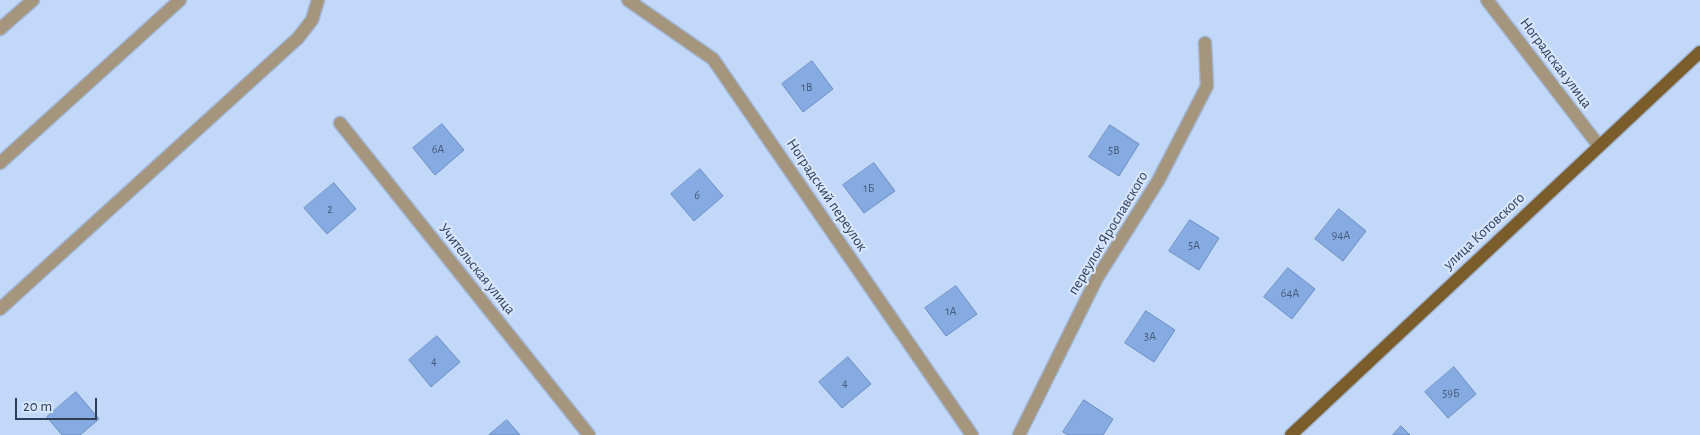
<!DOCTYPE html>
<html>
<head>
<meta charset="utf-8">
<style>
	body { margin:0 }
	#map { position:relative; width:1700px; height:435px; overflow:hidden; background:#c2d8f9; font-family:"Alegreya Sans",sans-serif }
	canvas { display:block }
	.scale { position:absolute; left:15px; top:398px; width:82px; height:22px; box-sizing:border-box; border:2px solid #2f3e54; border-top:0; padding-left:6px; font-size:15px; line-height:18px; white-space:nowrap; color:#2f3e54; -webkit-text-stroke:4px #d6e5fb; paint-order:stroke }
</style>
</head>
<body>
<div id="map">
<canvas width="1700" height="435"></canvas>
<div class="scale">20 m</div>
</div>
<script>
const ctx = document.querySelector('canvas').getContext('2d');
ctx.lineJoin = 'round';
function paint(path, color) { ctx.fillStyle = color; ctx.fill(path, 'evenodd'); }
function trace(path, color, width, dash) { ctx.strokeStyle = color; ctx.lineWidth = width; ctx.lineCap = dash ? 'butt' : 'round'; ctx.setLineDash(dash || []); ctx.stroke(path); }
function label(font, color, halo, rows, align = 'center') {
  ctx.font = font + ' "Alegreya Sans",sans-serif'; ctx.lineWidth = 4.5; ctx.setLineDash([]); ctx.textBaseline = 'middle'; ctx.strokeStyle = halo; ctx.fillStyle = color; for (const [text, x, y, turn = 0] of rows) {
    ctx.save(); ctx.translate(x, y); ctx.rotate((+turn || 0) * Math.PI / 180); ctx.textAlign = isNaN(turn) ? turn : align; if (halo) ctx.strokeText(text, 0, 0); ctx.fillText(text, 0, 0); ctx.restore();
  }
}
const building = new Path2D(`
	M812,61L833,89L803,112L782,84Z
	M442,124L464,150L435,175L413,148Z
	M1110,125L1139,144L1119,176L1089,157Z
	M874,163L895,191L864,213L843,185Z
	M700,169L723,196L694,221L671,194Z
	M334,183L356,209L327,234L304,208Z
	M1339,209L1366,231L1343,261L1315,239Z
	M1190,220L1219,238L1199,270L1169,251Z
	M1288,268L1315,289L1292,319L1264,297Z
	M956,286L977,314L946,336L925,308Z
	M1146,311L1175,330L1154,362L1125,343Z
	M437,336L460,362L431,387L409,360Z
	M848,357L871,384L842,408L819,382Z
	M1454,367L1476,394L1448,418L1425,392Z
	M76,392L99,419L80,435H62L47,417Z
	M1084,400L1113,419L1103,435H1068L1063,432Z
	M507,420L520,435H489Z
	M1401,426L1410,435H1393Z`);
paint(building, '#86abe2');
trace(building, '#6b8dc1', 1);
const minor = new Path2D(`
	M628,0L713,59L972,435
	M1487,0L1599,146
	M0,29L33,0
	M340,123L589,435
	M0,163L180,0
	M0,309L298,38L312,20L318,0
	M1019,435L1097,278L1158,181L1207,86L1205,43`);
const major = new Path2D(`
	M1291,435L1700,52`);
trace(minor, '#a2b6d5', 15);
trace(major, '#a2b6d5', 15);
trace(minor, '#a5957c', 12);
trace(major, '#7b5d2c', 12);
label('12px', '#455978', null, [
	["1В",807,87],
	["6А",438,149],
	["5В",1114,150],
	["1Б",869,188],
	["6",697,195],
	["2",330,209],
	["94А",1341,235],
	["5А",1194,245],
	["64А",1290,293],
	["1А",951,311],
	["3А",1150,336],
	["4",434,361],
	["4",845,383],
	["59Б",1451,393]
]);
label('15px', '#2f3e54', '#d6e5fb', [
	["Ноградская улица",1556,63,53],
	["Ноградский переулок",827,195,56],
	["улица Котовского",1484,231,-43],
	["переулок Ярославского",1108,233,-59],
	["Учительская улица",477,269,51]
]);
</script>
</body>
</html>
